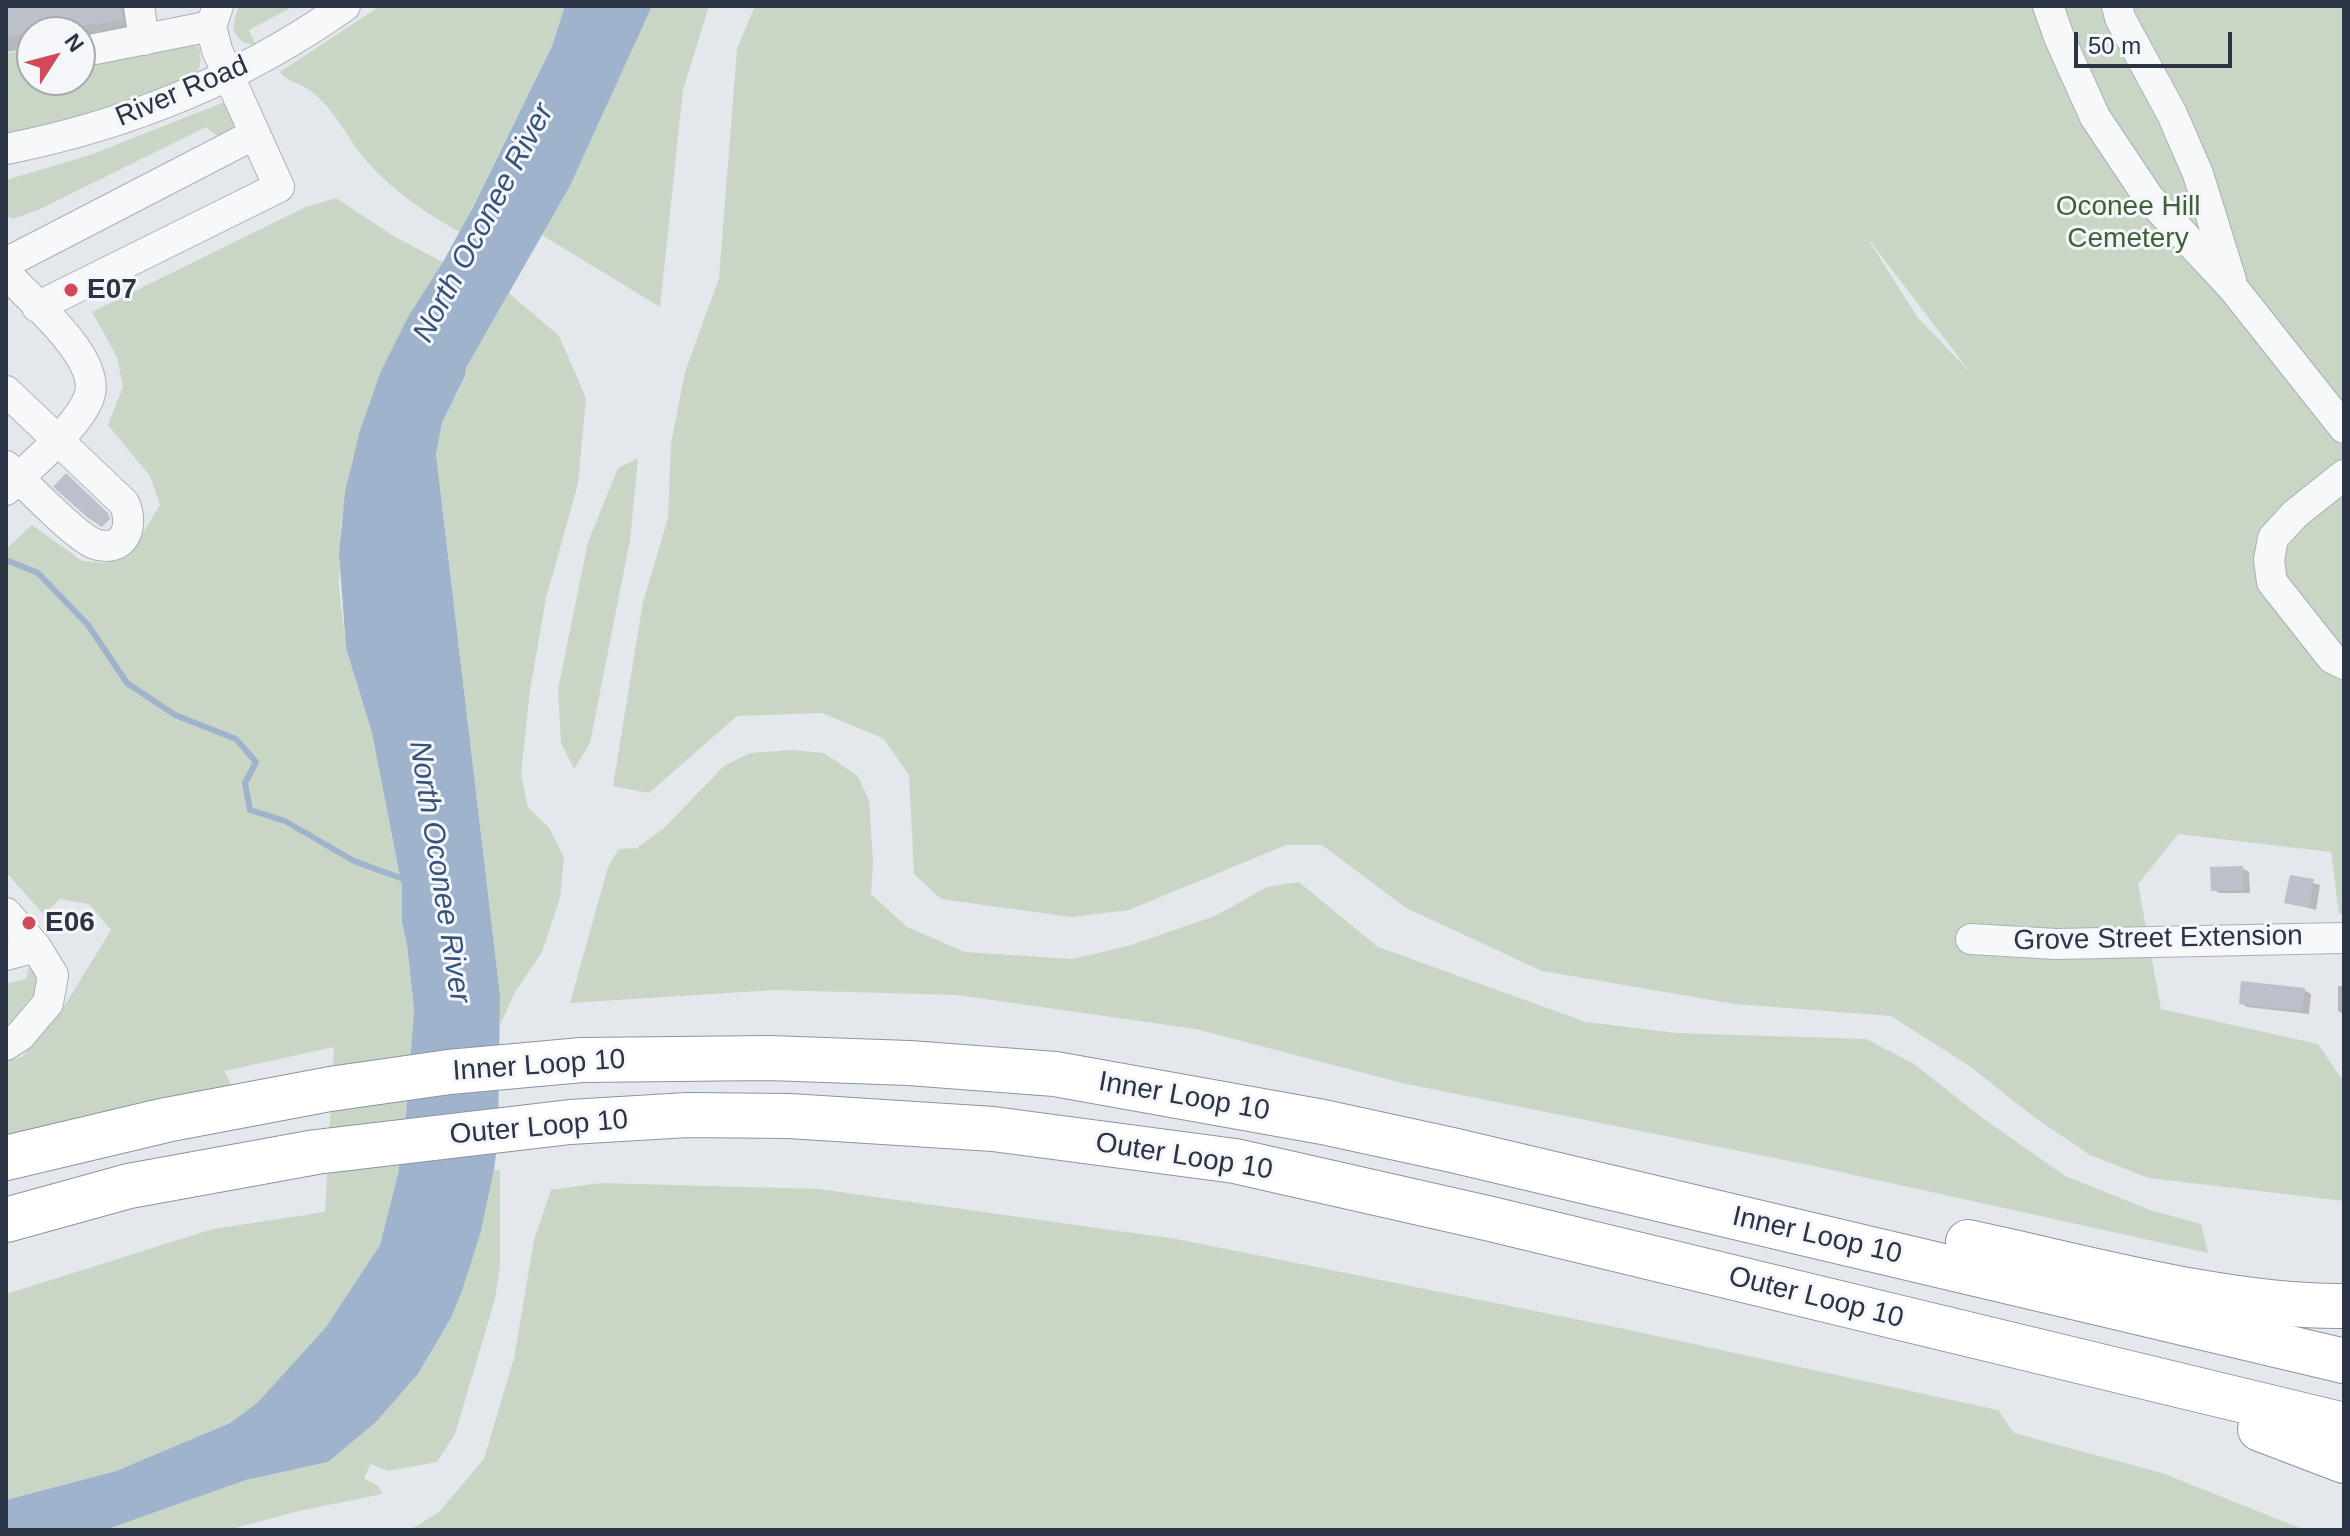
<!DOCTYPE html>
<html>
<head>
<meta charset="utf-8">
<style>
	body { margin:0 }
	#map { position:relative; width:2350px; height:1536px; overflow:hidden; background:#e4e7ec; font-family:Arial,sans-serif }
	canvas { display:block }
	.frame { position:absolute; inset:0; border:8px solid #2b3445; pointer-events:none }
	.north { position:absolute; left:16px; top:16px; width:80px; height:80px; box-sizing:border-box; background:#f4f6f9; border:2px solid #a4a8b1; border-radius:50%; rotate:54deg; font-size:22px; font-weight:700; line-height:32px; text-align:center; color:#2b3445 }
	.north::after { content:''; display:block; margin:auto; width:28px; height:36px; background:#d1495b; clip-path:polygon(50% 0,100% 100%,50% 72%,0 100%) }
	.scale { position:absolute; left:2074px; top:32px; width:158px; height:36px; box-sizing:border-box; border:4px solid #2b3445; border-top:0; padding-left:10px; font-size:24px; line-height:28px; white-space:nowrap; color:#2b3445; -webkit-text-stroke:6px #f4f6f9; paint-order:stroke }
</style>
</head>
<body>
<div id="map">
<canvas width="2350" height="1536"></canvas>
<div class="frame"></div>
<div class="north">N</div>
<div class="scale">50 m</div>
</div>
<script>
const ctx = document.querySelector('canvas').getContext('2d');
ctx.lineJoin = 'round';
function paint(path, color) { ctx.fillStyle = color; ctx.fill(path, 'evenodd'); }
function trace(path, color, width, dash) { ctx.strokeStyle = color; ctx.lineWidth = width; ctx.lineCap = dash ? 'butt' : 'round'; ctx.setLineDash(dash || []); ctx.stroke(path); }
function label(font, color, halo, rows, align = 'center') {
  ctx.font = font + ' Arial,sans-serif'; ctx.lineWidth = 6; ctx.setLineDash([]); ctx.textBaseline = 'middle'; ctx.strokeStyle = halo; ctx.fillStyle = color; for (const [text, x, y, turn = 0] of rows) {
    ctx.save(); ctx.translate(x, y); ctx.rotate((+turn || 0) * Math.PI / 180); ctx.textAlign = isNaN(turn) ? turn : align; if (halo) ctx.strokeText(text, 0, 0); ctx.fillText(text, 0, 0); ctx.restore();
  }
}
paint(new Path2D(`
	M238,6H294L249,30L255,44C243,45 237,39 233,28Z
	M380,6H565L552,46L460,232C428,215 395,192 370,165C349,142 336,110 311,91C301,83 288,83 280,72Z
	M652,6H709L683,90L660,307L542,235L570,186Z
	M755,6H2344V914H2339L2331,852L2178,834L2138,884L2161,1009L2318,1044L2344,1082V1201L2149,1178L2090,1155L2038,1120L1968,1065L1891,1016L1735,1004L1542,971L1406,908L1322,845H1286L1129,910L1071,917L941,899L914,874L909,775L883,738L822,713L737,716L649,793L613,786L643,602L668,518L671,444L685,372L719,278L737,49ZM1869,241H1870L1970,372L1918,318Z
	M189,45L199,47C202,60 201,67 194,77L85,117L6,135V54L32,48V80H80V64Z
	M225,102L233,120V129L221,139L206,127L38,210L13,219L7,216L6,180L90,155Z
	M336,198L395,237L443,262L409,315L370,400L352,461L341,523L339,586L346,648L372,733L402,887V923L407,944L414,1010L406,1114L398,1174L380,1245L326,1327L257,1403L230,1423L116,1471L6,1500V1294L213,1229L325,1212L334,1047L224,1071L232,1086L162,1100L6,1142V1061L22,1057L67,1002L111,930L89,904L60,899L44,915L6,872V549L32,525L82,561L105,563L130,554L160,505L150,476L108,425L123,387L117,357L92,312L306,207Z
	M509,293L559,336L586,398L578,484L546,598L530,690L521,774L528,807L550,829L564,858L560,898L542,952L515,992L500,1025V995L436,454L442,423L465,377L466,368Z
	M638,458L630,540L590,743L574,769L561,743L558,689L588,542L618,468Z
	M791,750L824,753L857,775L869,800L873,861L871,894L907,927L965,952L1072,959L1128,946L1215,916L1267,887L1299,882L1378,947L1586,1022L1676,1033L1866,1039L1914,1064L1980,1116L2065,1176L2150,1210L2201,1224L2208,1253L1809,1165L1402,1083L1196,1029L957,995L775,990L570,1003L608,867L619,849L637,848L664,828L724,766L750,753Z
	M30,960L44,985L6,1039V984L26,979Z
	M494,1170H500V1265L495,1299L455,1434L437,1462L388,1471L371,1464L364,1478L379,1487L382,1494L299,1511L228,1530H105L246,1480L328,1462L376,1422L418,1374L450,1321L481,1231Z
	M601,1183L819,1189L1176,1239L1615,1327L1998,1410L2014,1433L2162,1473L2305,1530H410L439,1512L484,1459L514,1358L534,1240L551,1190Z`), '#c9d6c5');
paint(new Path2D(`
	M565,6H652L570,186L466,368L465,376L442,423L436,454L500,995L498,1139L494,1170L481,1231L462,1291L450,1320L418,1374L376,1422L328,1462L246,1480L105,1530H6V1500L116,1471L230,1423L257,1403L326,1327L380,1245L398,1174L406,1114L414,1010L407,944L402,923V887L372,733L346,648L339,554L345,492L360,430L381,371L409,315L443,262L473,207L552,46Z`), '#9fb4cc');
paint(new Path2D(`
	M6,6H149L144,31L80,41V32H32V48L6,52Z
	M2242,868L2249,872L2250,893H2220L2213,890Z
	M2291,877L2320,885L2316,910L2287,902Z
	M2338,986H2344V1014L2338,1011Z
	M2304,990L2311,994L2309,1014L2247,1007L2241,1003Z`), '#0003');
trace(new Path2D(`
	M6,560L38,573L88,625L127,683L175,715L236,739L256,762L245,783L250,810L285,821L354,861L406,880`), '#9fb4cc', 6);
paint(new Path2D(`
	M6,6H121L123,20L6,37Z
	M66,473L108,513L110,519L102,527L87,517L53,487Z
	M2243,866L2244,890L2211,891L2210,867Z
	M2290,875L2314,879L2309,908L2284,903Z
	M2241,981L2305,988L2302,1011L2239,1004Z`), '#bbc0ca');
const minor = new Path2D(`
	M139,6L144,40
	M2048,6L2059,37L2095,117L2149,198L2233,288L2344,428
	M2117,6L2120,18L2172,114L2198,174L2231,280
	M95,49L211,26
	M6,149C128,125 243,78 345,6
	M6,263L255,134
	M6,273C30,300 103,359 89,397C79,426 29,467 6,490
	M37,307L279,187L217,50L211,26L218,6
	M6,391L124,503C135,526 124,554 95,544C75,537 25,483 6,466
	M2344,475L2295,514L2273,538L2269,560L2272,582L2332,658L2344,664
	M6,913L36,947L6,955
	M1971,939L2056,944L2344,938
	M6,1045L20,1036L48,1003L53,975L36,947`);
const highway = new Path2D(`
	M6,1158L166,1120L330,1089L449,1072L582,1060L769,1058L909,1063L1055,1074L1323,1122L1452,1150L2344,1361
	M6,1220L129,1186L316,1152L570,1122L688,1115L789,1116L993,1129L1235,1161L1491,1219L2344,1425
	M1968,1242C2086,1267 2224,1307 2344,1306
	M2260,1429L2344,1461`);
trace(minor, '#a9aeb7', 32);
trace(highway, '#8b94a3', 46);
trace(minor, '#f7f8fa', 30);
trace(highway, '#fff', 44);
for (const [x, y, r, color] of [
	[71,290,8,"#d1495b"],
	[29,923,8,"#d1495b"]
]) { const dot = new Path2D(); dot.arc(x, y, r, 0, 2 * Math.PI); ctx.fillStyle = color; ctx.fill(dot); trace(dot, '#f4f6f9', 3); }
label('28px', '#2b3445', '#f4f6f9', [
	["River Road",182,92,-23],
	["Grove Street Extension",2158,939,-1],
	["Inner Loop 10",539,1066,-4],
	["Inner Loop 10",1184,1097,10],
	["Outer Loop 10",539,1128,-5],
	["Outer Loop 10",1184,1157,9],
	["Inner Loop 10",1817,1236,13],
	["Outer Loop 10",1816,1298,14]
]);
label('28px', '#3f6138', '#f4f6f9', [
	["Oconee Hill",2128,207],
	["Cemetery",2128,239]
]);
label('bold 28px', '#2b3445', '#f4f6f9', [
	["E07",87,290],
	["E06",45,923]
], 'left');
label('italic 30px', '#34527a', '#f4f6f9', [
	["North Oconee River",484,223,-62],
	["North Oconee River",439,872,81]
]);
</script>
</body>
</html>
